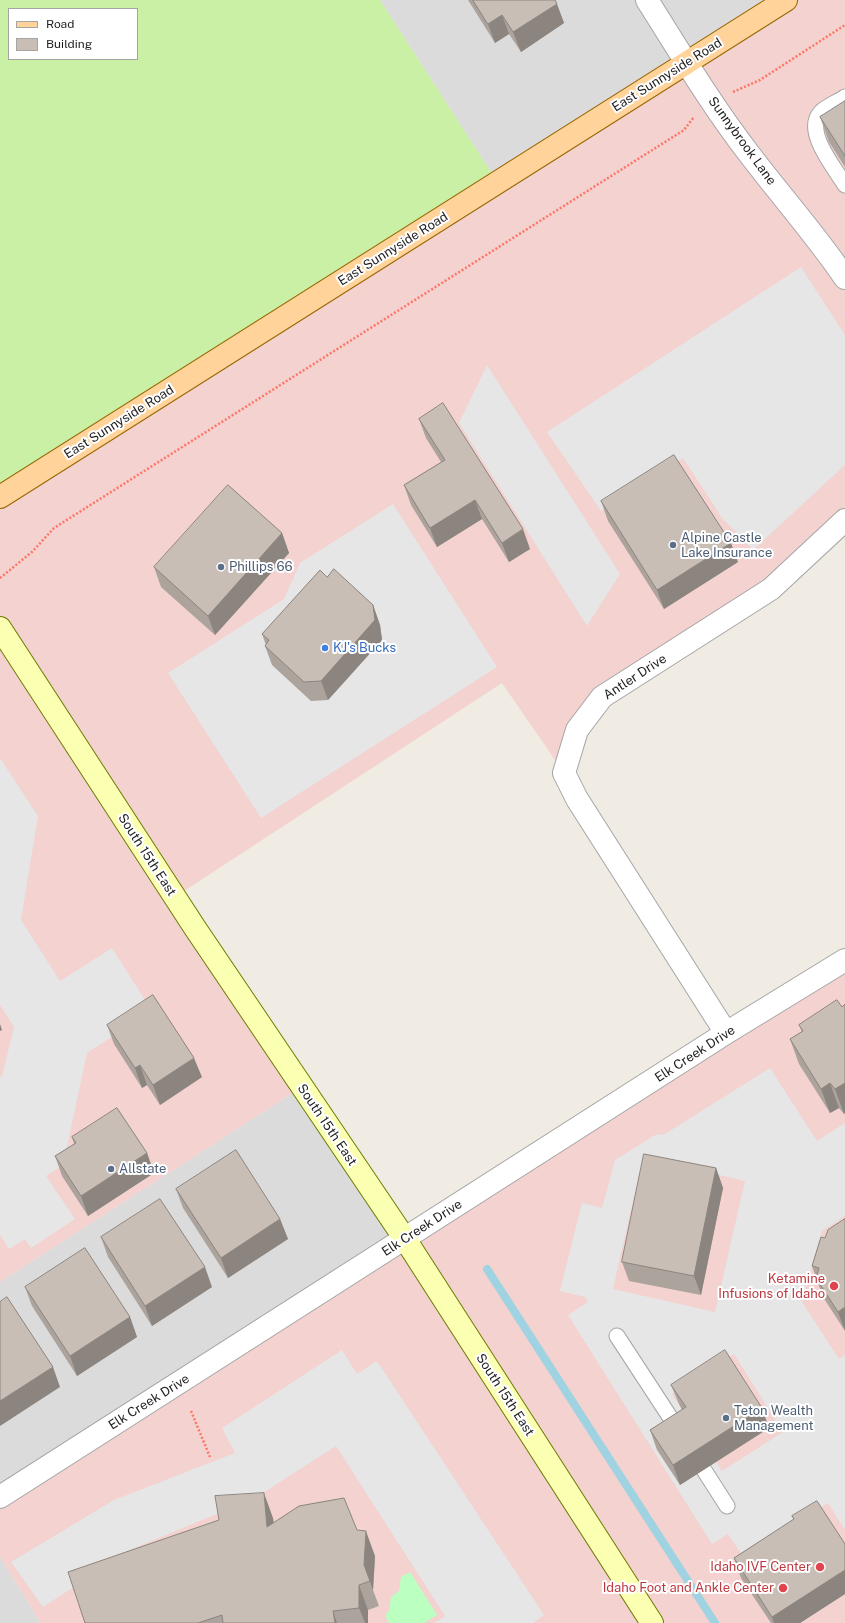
<!DOCTYPE html>
<html>
<head>
<meta charset="utf-8">
<style>
	body { margin:0 }
	#map { position:relative; width:845px; height:1623px; overflow:hidden; background:#f0ece3; font-family:"Public Sans",sans-serif }
	canvas { display:block }
	.legend { position:absolute; left:8px; top:8px; width:130px; height:52px; box-sizing:border-box; background:#fff; border:1px solid #a5a5a5; margin:0; padding:5px 7px; list-style:none; font-size:12px; color:#1e1e1e }
	.legend li { display:flex; align-items:center; gap:8px; height:20px }
	.legend b { width:20px; border:1px solid #a5a5a5 }
</style>
</head>
<body>
<div id="map">
<canvas width="845" height="1623"></canvas>
<ul class="legend">
<li><b style="height:5px;background:#ffd399"></b>Road</li>
<li><b style="height:11px;background:#c8beb6"></b>Building</li>
</ul>
</div>
<script>
const ctx = document.querySelector('canvas').getContext('2d');
ctx.lineJoin = 'round';
function paint(path, color) { ctx.fillStyle = color; ctx.fill(path, 'evenodd'); }
function trace(path, color, width, dash) { ctx.strokeStyle = color; ctx.lineWidth = width; ctx.lineCap = dash ? 'butt' : 'round'; ctx.setLineDash(dash || []); ctx.stroke(path); }
function label(font, color, halo, rows, align = 'center') {
  ctx.font = font + ' "Public Sans",sans-serif'; ctx.lineWidth = 4; ctx.setLineDash([]); ctx.textBaseline = 'middle'; ctx.strokeStyle = halo; ctx.fillStyle = color; for (const [text, x, y, turn = 0] of rows) {
    ctx.save(); ctx.translate(x, y); ctx.rotate((+turn || 0) * Math.PI / 180); ctx.textAlign = isNaN(turn) ? turn : align; if (halo) ctx.strokeText(text, 0, 0); ctx.fillText(text, 0, 0); ctx.restore();
  }
}
paint(new Path2D(`
	M380,0H786L498,183Z
	M302,1087L405,1239L0,1497V1282Z
	M0,1557L41,1623H0Z`), '#dcdbdb');
paint(new Path2D(`
	M786,0H845V520L771,589L602,697L564,773L502,683L175,897L302,1087L0,1282V497Z
	M845,964V1623H41L0,1557V1497Z`), '#f3d2d0');
paint(new Path2D(`
	M0,0H380L498,183L0,497ZM9,9H137V59H9Z`), '#c9f0a4');
paint(new Path2D(`
	M410,1572L437,1615L424,1623H389L385,1616L389,1610L391,1597L399,1591L401,1577Z`), '#bbffc1');
paint(new Path2D(`
	M801,267L845,335V465L753,550L722,518L683,458L601,511L547,432Z
	M487,365L620,574L587,626L459,423Z
	M393,504L497,667L261,818L168,673L284,599L300,563Z
	M0,758L38,816L21,920L60,981L112,948L152,1011L87,1053L63,1165L46,1176L75,1219L31,1248L25,1239L9,1249L0,1235V1077L2,1076L14,1027L0,1005Z
	M770,1068L817,1141L845,1123V1216L822,1231L802,1302L839,1359L845,1355V1530L828,1503L743,1557L728,1534L712,1544L568,1315L588,1302L585,1297L560,1291L582,1203L602,1208L615,1160L655,1135L665,1134ZM659,1161L745,1181L715,1312L613,1289L639,1174ZM734,1354L783,1432L722,1471L716,1462L680,1485L693,1427L672,1394Z
	M342,1350L357,1374L377,1361L544,1615L533,1623H434L445,1616L336,1446L255,1498L132,1549L43,1607L11,1562L114,1500L235,1453L222,1428Z`), '#e6e6e6');
trace(new Path2D(`
	M487,1269L715,1623`), '#9fd3e2', 8);
const service = new Path2D(`
	M845,97C838,102 827,106 821,112C803,131 835,168 845,185
	M617,1336L681,1434
	M704,1470L727,1506`);
const minor = new Path2D(`
	M647,0C680,52 712,106 750,155C781,196 816,235 845,278
	M726,1033L577,799L564,773L577,730L602,697L771,589L845,520
	M0,1497L726,1033L845,960`);
const secondary = new Path2D(`
	M0,628L195,928L405,1239L652,1623`);
const primary = new Path2D(`
	M0,497L786,0`);
trace(service, '#a5a5a5', 17);
trace(minor, '#a5a5a5', 24);
trace(secondary, '#6d7a00', 24);
trace(primary, '#986600', 24);
trace(new Path2D(`
	M733,92L760,80L845,25
	M0,578L32,552L54,528L684,130L694,117
	M191,1411L210,1457`), '#ff7565', 2.5, [2, 2]);
trace(service, '#fff', 15);
trace(minor, '#fff', 22);
trace(secondary, '#fbffb2', 22);
trace(primary, '#ffd399', 22);
paint(new Path2D(`
	M468,0H555L564,23L521,52L509,34L495,43Z
	M845,101V167L829,142L820,117Z
	M419,419L530,549L509,562L482,519L437,547L411,505L404,485L441,462L426,438Z
	M601,501L738,562L664,609L608,521Z
	M282,533L289,553L215,635L161,587L154,567Z
	M327,577L373,605L380,625L382,640L328,700L311,701L272,665L265,646L266,645L262,634Z
	M845,1004V1113L844,1114L839,1108L830,1113L799,1064L790,1039L802,1032L799,1025L842,1007Z
	M107,1025L202,1077L160,1105L147,1085L142,1088L114,1044Z
	M72,1137L147,1153L154,1173L88,1216L62,1176L55,1156L74,1144Z
	M716,1168L723,1188L701,1295L629,1281L622,1262Z
	M176,1189L280,1219L288,1239L228,1278L183,1208Z
	M101,1237L212,1287L152,1326L108,1257Z
	M821,1237L845,1331L823,1297L812,1266Z
	M25,1287L130,1317L137,1337L77,1376L32,1306Z
	M671,1385L769,1428L680,1485L657,1450L650,1430L682,1410L679,1404Z
	M792,1516L845,1544V1594L800,1623H771L741,1578L734,1558L794,1520Z
	M273,1518L274,1523L357,1530L375,1556L373,1590L379,1606L368,1610V1623H85Z`), '#aca39d');
paint(new Path2D(`
	M557,4L564,23L521,52L513,32Z
	M502,15L509,34L495,43L488,24Z
	M475,500L482,519L437,547L430,528Z
	M523,529L530,549L509,562L502,543Z
	M282,533L289,553L215,635L208,616Z
	M731,543L738,562L664,609L657,590Z
	M373,605L380,625L382,640L328,700L321,681Z
	M0,1024L2,1030L0,1031Z
	M194,1058L202,1077L160,1105L153,1085Z
	M140,1065L147,1085L142,1088L135,1068Z
	M830,1083L839,1108L830,1113L821,1089Z
	M845,1083V1113L844,1114L835,1089Z
	M147,1153L154,1173L88,1216L81,1196Z
	M716,1168L723,1188L701,1295L694,1276Z
	M280,1219L288,1239L228,1278L221,1258Z
	M205,1267L212,1287L152,1326L145,1306Z
	M845,1307V1331L838,1312Z
	M130,1317L137,1337L77,1376L70,1356Z
	M53,1367L60,1387L0,1426V1401Z
	M762,1408L769,1428L680,1485L673,1465Z
	M264,1493L273,1518L276,1552L267,1527Z
	M366,1531L375,1556L373,1590L364,1565Z
	M845,1570V1594L800,1623H774L772,1617Z
	M359,1585L368,1610V1623H365L359,1608Z
	M333,1611L337,1623H335Z`), '#8c857f');
const building = new Path2D(`
	M473,0H555L557,4L513,32L502,15L488,24Z
	M845,101V156L820,117Z
	M443,403L523,529L502,543L475,500L430,528L404,485L445,460L419,419Z
	M674,455L731,543L657,590L601,501Z
	M228,485L282,533L208,616L154,567Z
	M334,569L373,605L375,620L321,681L304,682L265,646L269,640L262,634L320,570L327,577Z
	M153,995L194,1058L153,1085L140,1065L135,1068L107,1025Z
	M837,1000L842,1007L845,1004V1083L835,1089L830,1083L821,1089L790,1039L803,1031L799,1025Z
	M117,1108L147,1153L81,1196L55,1156L76,1143L72,1137Z
	M236,1150L280,1219L221,1258L176,1189Z
	M644,1154L716,1168L694,1276L622,1262Z
	M160,1199L205,1267L145,1306L101,1237Z
	M845,1219V1307L838,1312L816,1278L819,1268L812,1266L821,1237L825,1238L828,1230Z
	M85,1248L130,1317L70,1356L25,1287Z
	M7,1297L53,1367L0,1401V1302Z
	M725,1350L762,1408L673,1465L650,1430L686,1407L671,1385Z
	M264,1493L267,1527L299,1506L344,1498L357,1530L366,1531L364,1565L370,1581L359,1585V1608L333,1611L335,1623H223L222,1615L198,1623H85L68,1572L219,1520L215,1496Z
	M817,1501L845,1544V1570L772,1617L734,1558L794,1519L792,1516Z`);
paint(building, '#c8beb6');
trace(building, '#8c857f', 1);
for (const [x, y, r, color] of [
	[673,545,4,"#5c6f8a"],
	[221,567,4,"#5c6f8a"],
	[325,648,4,"#3f7fe0"],
	[111,1169,4,"#5c6f8a"],
	[834,1286,5,"#e0444e"],
	[726,1418,4,"#5c6f8a"],
	[820,1567,5,"#e0444e"],
	[783,1588,5,"#e0444e"]
]) { const dot = new Path2D(); dot.arc(x, y, r, 0, 2 * Math.PI); ctx.fillStyle = color; ctx.fill(dot); trace(dot, '#fff', 1.5); }
label('13px', '#1e1e1e', '#fff', [
	["East Sunnyside Road",667,75,-32],
	["Sunnybrook Lane",742,141,54],
	["East Sunnyside Road",393,249,-32],
	["East Sunnyside Road",119,422,-32],
	["Antler Drive",635,677,-33],
	["South 15th East",147,855,57],
	["Elk Creek Drive",695,1054,-33],
	["South 15th East",327,1125,56],
	["Elk Creek Drive",422,1228,-33],
	["South 15th East",505,1395,57],
	["Elk Creek Drive",149,1402,-32]
]);
label('13px', '#4e5e75', '#fff', [
	["Alpine Castle",681,538],
	["Lake Insurance",681,553],
	["Phillips 66",229,567],
	["Allstate",119,1169],
	["Teton Wealth",734,1411],
	["Management",734,1426]
], 'left');
label('13px', '#366cbe', '#fff', [
	["KJ's Bucks",333,648]
], 'left');
label('13px', '#be3a42', '#fff', [
	["Ketamine",825,1279],
	["Infusions of Idaho",825,1294],
	["Idaho IVF Center",811,1567],
	["Idaho Foot and Ankle Center",774,1588]
], 'right');
</script>
</body>
</html>
